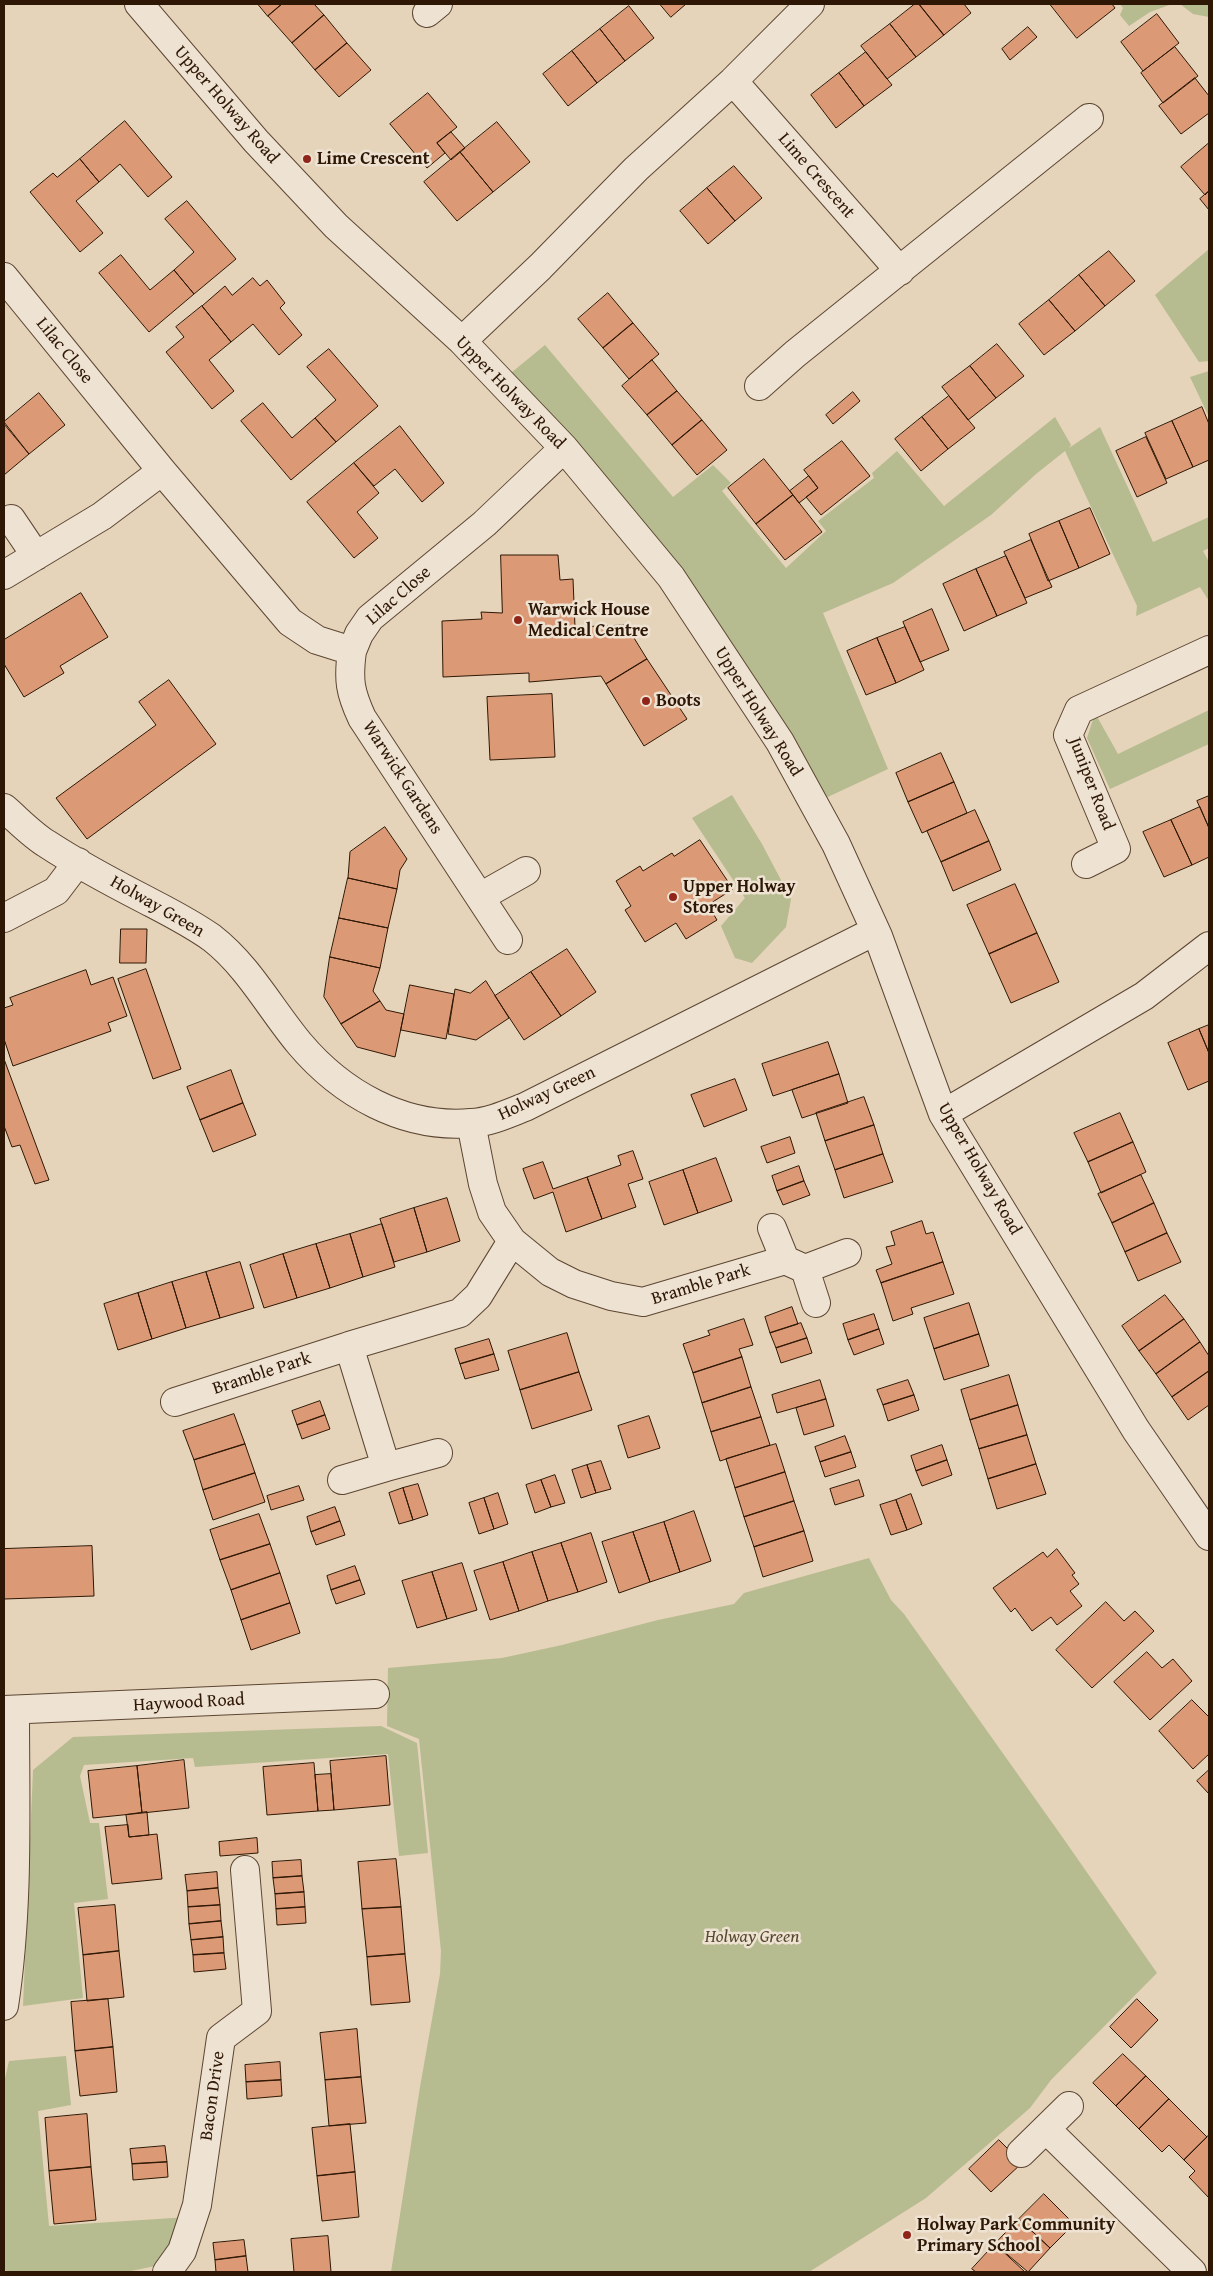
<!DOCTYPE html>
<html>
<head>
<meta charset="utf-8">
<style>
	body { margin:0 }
	#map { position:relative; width:1213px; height:2276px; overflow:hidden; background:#e5d3ba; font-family:"Gentium Book Plus",serif }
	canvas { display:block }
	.frame { position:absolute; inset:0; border:5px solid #2e1704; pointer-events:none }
</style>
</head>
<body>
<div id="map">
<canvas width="1213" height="2276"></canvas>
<div class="frame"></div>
</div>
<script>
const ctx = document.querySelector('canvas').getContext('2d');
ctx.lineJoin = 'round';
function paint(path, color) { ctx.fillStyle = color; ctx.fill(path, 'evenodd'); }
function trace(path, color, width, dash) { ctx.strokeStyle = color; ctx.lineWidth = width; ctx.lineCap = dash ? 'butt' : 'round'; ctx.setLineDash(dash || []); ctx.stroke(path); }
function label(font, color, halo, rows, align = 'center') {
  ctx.font = font + ' "Gentium Book Plus",serif'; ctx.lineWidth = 5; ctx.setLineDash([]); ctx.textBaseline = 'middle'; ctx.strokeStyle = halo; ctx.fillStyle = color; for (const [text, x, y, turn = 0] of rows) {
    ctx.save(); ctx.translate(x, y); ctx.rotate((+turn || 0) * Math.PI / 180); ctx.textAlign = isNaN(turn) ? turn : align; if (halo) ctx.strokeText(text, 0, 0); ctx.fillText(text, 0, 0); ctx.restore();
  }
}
paint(new Path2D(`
	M1120,4H1172L1150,12L1129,26L1120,15L1123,8Z
	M1180,4H1209V17L1193,14Z
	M1209,249V361L1199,362L1155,295Z
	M545,345L673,497L713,465L731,483L722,491L786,568L826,531L818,521L874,478L872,473L897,451L944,506L1055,417L1071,445L1069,448L1100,427L1153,542L1209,517V548L1203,551L1209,562V601L1200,587L1136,616L1137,606L1065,451L1036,474L991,515L893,583L823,613L888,769L819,801L737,665L506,377Z
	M1209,371V417L1190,377Z
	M1209,710V744L1110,789L1087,738L1095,713L1118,754Z
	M732,795L762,844L791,899L786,927L752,963L735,958L721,926L745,898L692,818Z
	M869,1558L891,1600L904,1614L1063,1838L1157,1973L1051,2080L1030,2108L926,2198L809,2272H391L420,2087L440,1974L441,1951L419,1739L387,1726L388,1668L502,1658L562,1645L658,1620L734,1604L744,1593Z
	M381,1726L417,1743L428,1853L399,1856L388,1754L195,1767L193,1758L84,1765L80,1776L90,1823H99L108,1899L74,1903L83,1998L23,2006L33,1770L73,1737Z
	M66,2056L71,2105L38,2111L49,2226L189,2217L160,2265L126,2272H11L4,2270V2083L9,2061Z`), '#b6bc8f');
const building = new Path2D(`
	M258,4H282L268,16Z
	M282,4H314L324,15L292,43L268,16Z
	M660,4H686L671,17Z
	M915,4H919L944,35L916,57L890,24Z
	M919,4H964L971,13L944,35Z
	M1050,4H1112L1115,8L1077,38Z
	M629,6L654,38L625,61L600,29Z
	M1157,14L1179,43L1143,71L1121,42Z
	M324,15L347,43L315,70L292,43Z
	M890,24L916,57L887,79L861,46Z
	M1028,27L1037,37L1010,60L1002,49Z
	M600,29L625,61L597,83L572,51Z
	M347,43L371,70L339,97L315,70Z
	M1175,47L1198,76L1163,103L1141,73Z
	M572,51L597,83L568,106L543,74Z
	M866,52L892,85L864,106L839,73Z
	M839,73L864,106L836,128L811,95Z
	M1195,78L1209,96V113L1181,134L1159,106Z
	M428,93L457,127L437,143L445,153L427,168L390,124Z
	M125,121L172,177L148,197L120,164L99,182L80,159Z
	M497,122L530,162L493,192L460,152Z
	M451,132L465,148L451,160L437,143Z
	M1209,143V191L1205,195L1181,167Z
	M460,152L493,192L457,221L424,182Z
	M80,159L99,182L76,201L103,233L80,252L30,192L53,173L57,177Z
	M734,166L762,198L735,221L707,188Z
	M707,188L735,221L708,244L680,211Z
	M1209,191V210L1200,199Z
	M187,201L236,259L194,294L174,270L194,252L165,219Z
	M1109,251L1135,281L1105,306L1079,275Z
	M121,255L150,290L174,270L194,294L149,332L99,273Z
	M1079,275L1105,306L1075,331L1049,300Z
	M253,278L260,286L267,280L285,303L280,308L302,335L279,355L253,324L231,342L202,306L225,286L232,295Z
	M608,293L633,323L603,348L578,319Z
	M1049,300L1075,331L1044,355L1019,324Z
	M202,306L231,342L209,360L234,391L212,409L166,352L184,337L176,327Z
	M633,323L659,354L629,379L603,348Z
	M997,344L1024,376L996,398L970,366Z
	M329,349L378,406L336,442L315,418L336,400L307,367Z
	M652,360L677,391L647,415L622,386Z
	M970,366L996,398L968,420L942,387Z
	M677,391L702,420L672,445L647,415Z
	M853,392L860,401L833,424L826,415Z
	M39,393L65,425L29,454L4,422Z
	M949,396L975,428L948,449L922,417Z
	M263,403L292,438L315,418L336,442L291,480L241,421Z
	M1202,407L1209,424V460L1193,467L1172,421Z
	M922,417L948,449L921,471L895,439Z
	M702,420L727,450L697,475L672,445Z
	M1172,421L1193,467L1166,479L1145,433Z
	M4,424L29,454L4,475Z
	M400,426L444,483L422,502L395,469L374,486L354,463Z
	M1146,437L1167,483L1137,497L1116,451Z
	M842,441L870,476L821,515L806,497L818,488L804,470Z
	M764,459L793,495L756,524L728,488Z
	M354,463L379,493L357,512L378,538L354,558L307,502Z
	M809,476L818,488L799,503L790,491Z
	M793,495L822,532L785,560L756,524Z
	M1090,508L1110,554L1079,568L1059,521Z
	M1059,521L1079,568L1048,581L1029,534Z
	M1031,540L1052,587L1025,598L1004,552Z
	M501,555H558L560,580L573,579L575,627L626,625L647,659L606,684L601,676L529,682V673L443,677L442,621L482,619L481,612L502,613Z
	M1006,556L1027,603L997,616L976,569Z
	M976,569L997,616L964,631L943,584Z
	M81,593L108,637L60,666L64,673L24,697L4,664V640Z
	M932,609L949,650L920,662L903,622Z
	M905,627L924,670L896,683L877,638Z
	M877,638L896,683L866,695L847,651Z
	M647,659L687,719L644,746L606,684Z
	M169,680L216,744L87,839L56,798L156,725L139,702Z
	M552,694L555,757L490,760L487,697Z
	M941,753L954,782L908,802L896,773Z
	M954,782L967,813L922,833L908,802Z
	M1209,796V828L1197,801Z
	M1200,807L1209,828V857L1192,865L1171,820Z
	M975,810L989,841L941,862L927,831Z
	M1171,820L1192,865L1164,877L1143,832Z
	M385,827L407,859L400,870L397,889L348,878L350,852Z
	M700,840L733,889L708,905L717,920L686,939L676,923L645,942L625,910L631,906L616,881L640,866L643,871L672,853L674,856Z
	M989,841L1001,870L953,891L941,862Z
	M348,878L397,889L388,928L339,918Z
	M1015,884L1037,933L989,954L967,905Z
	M339,918L388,928L380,968L330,957Z
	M121,929H147L146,963H120Z
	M1037,933L1059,982L1011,1003L989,954Z
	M567,949L596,992L561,1016L531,972Z
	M330,957L380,968L373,991L380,1001L341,1024L324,997Z
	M146,969L181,1069L153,1079L118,979Z
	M86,970L91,985L113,977L127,1016L108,1023L111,1031L13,1066L4,1039V1008L13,1005L10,998Z
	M531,972L561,1016L524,1040L495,996Z
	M486,981L509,1018L476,1040L448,1034L455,989L470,993Z
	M410,985L454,994L446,1039L401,1030Z
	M380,1001L386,1010L404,1014L395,1057L357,1047L341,1024Z
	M1209,1025V1053L1199,1029Z
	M1199,1029L1209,1053V1081L1188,1090L1168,1043Z
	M828,1042L839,1074L773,1096L762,1064Z
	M4,1059L49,1180L35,1184L20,1145L12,1147L4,1126Z
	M231,1070L243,1103L200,1120L187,1087Z
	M839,1074L848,1103L802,1118L792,1090Z
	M735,1079L747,1110L704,1127L691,1095Z
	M864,1097L874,1125L825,1141L816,1113Z
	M243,1103L256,1135L213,1152L200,1120Z
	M1120,1113L1133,1142L1088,1162L1074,1133Z
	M874,1125L883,1154L835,1170L825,1141Z
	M790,1137L795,1153L767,1163L761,1147Z
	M1133,1142L1146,1172L1101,1193L1088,1162Z
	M633,1151L643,1179L628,1184L636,1207L602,1219L587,1177L621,1165L618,1156Z
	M883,1154L893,1182L844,1198L835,1170Z
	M716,1158L732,1201L698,1213L683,1170Z
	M543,1162L553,1189L587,1177L602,1219L566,1232L553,1192L534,1199L523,1169Z
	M799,1166L804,1181L777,1191L772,1176Z
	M683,1170L698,1213L664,1225L649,1182Z
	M1141,1175L1154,1203L1112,1223L1098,1194Z
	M804,1181L810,1195L783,1205L777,1191Z
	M447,1198L460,1241L427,1252L414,1208Z
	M1154,1203L1167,1233L1125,1252L1112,1223Z
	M414,1208L427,1252L394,1262L380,1219Z
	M922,1221L926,1234L933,1232L943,1262L881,1283L876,1270L892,1264L886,1247L895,1245L891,1232Z
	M382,1224L395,1267L363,1277L350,1234Z
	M1167,1233L1181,1262L1138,1281L1125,1252Z
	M350,1234L363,1277L330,1288L316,1244Z
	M316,1244L330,1288L297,1298L283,1254Z
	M283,1254L297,1298L264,1308L250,1265Z
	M240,1262L254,1308L220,1318L206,1272Z
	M943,1262L954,1294L911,1308L913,1314L893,1321L881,1283Z
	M206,1272L220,1318L186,1328L172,1282Z
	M172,1282L186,1328L152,1339L138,1293Z
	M138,1293L152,1339L118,1350L104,1304Z
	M1165,1295L1184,1319L1139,1351L1122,1326Z
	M969,1303L979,1334L934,1349L924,1318Z
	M792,1307L798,1324L770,1333L765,1317Z
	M874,1314L879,1329L848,1340L843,1324Z
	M744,1319L753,1345L739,1349L742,1357L693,1373L683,1344L710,1335L708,1331Z
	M1184,1319L1200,1342L1156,1374L1139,1351Z
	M801,1323L807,1338L776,1348L770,1333Z
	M879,1329L884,1344L854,1355L848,1340Z
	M567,1333L579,1372L520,1390L508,1351Z
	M979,1334L989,1366L944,1380L934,1349Z
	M807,1338L812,1353L781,1363L776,1348Z
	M489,1339L494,1354L460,1364L455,1349Z
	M1200,1342L1209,1356V1371L1172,1397L1156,1374Z
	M494,1354L499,1370L465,1379L460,1364Z
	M742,1357L751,1387L702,1403L693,1373Z
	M1209,1371V1405L1188,1420L1172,1397Z
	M579,1372L592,1410L532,1429L520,1390Z
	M1009,1375L1018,1405L970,1420L961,1390Z
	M820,1380L826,1399L777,1413L772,1395Z
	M908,1380L914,1395L883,1405L877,1390Z
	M751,1387L761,1417L711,1432L702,1403Z
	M914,1395L919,1410L888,1421L883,1405Z
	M826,1399L834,1426L804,1435L796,1408Z
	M320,1401L325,1415L297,1425L292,1411Z
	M1018,1405L1027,1435L979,1449L970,1420Z
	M234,1414L245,1444L194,1460L183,1431Z
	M325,1415L330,1429L302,1439L297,1425Z
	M649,1416L660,1448L628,1458L618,1426Z
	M761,1417L770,1445L720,1461L711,1432Z
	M1027,1435L1036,1464L988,1479L979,1449Z
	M845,1436L851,1452L820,1462L815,1447Z
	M245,1444L255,1473L203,1490L194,1460Z
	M776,1444L785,1472L735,1488L726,1459Z
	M942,1445L947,1460L916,1471L911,1456Z
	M851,1452L856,1467L825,1477L820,1462Z
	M947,1460L952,1475L922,1486L916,1471Z
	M601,1461L611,1489L596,1493L587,1465Z
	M1036,1464L1046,1494L997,1509L988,1479Z
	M587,1465L596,1493L581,1498L572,1470Z
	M785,1472L794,1501L744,1517L735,1488Z
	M255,1473L265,1502L213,1520L203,1490Z
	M555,1475L565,1503L551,1507L541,1480Z
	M541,1480L551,1507L535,1513L526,1485Z
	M859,1480L864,1496L835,1505L830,1489Z
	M418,1484L428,1515L413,1520L403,1488Z
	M299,1486L304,1500L271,1510L267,1496Z
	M403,1488L413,1520L399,1524L389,1493Z
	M498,1493L508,1524L494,1529L484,1498Z
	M911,1494L922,1524L907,1530L896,1500Z
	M484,1498L494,1529L479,1534L469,1503Z
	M896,1500L907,1530L891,1535L880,1505Z
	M794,1501L804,1531L754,1547L744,1517Z
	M335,1507L340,1521L311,1532L307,1517Z
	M694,1511L711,1561L680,1572L664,1522Z
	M259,1514L270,1544L220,1560L210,1530Z
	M340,1521L345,1535L316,1545L311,1532Z
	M664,1522L680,1572L650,1582L633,1532Z
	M804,1531L813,1561L763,1577L754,1547Z
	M633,1532L650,1582L619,1593L602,1542Z
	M591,1533L607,1582L578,1592L561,1543Z
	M561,1543L578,1592L548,1601L532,1552Z
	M270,1544L280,1573L231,1590L220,1560Z
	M92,1546L94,1596L4,1599V1549Z
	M1057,1549L1075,1573L1072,1575L1079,1584L1070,1591L1082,1606L1057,1625L1051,1617L1032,1631L1015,1608L1011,1612L993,1588L1043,1552L1047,1557Z
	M532,1552L548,1601L519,1611L503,1562Z
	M503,1562L519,1611L490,1620L474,1571Z
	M462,1563L477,1610L447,1619L432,1572Z
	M355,1566L360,1580L331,1590L327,1576Z
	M432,1572L447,1619L417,1628L402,1581Z
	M280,1573L290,1603L241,1620L231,1590Z
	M360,1580L365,1594L336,1604L331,1590Z
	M1106,1602L1124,1621L1135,1611L1154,1631L1092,1688L1056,1650Z
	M290,1603L300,1633L251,1650L241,1620Z
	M1147,1652L1162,1668L1173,1659L1192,1681L1150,1720L1114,1682Z
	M1192,1700L1209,1717V1754L1193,1769L1159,1731Z
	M386,1756L390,1805L334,1810L330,1761Z
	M184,1760L189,1808L142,1813L137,1766Z
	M314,1763L318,1811L267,1815L263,1767Z
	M137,1766L142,1813L93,1818L88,1771Z
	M1209,1770V1794L1197,1781Z
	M331,1774L334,1810L318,1811L315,1775Z
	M147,1812L149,1835L129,1837L126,1815Z
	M128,1825L129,1837L157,1834L162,1879L112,1884L105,1827Z
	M257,1838L258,1853L220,1856L219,1842Z
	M396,1859L401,1907L362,1909L358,1862Z
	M301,1860L302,1876L273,1878L272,1862Z
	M217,1872L218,1888L187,1891L185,1875Z
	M302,1876L304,1892L275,1894L273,1878Z
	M218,1888L220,1905L188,1907L187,1891Z
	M304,1892L305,1907L276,1909L275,1894Z
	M115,1905L119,1951L83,1955L78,1908Z
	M220,1905L221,1921L189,1924L188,1907Z
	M305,1907L306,1923L277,1925L276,1909Z
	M401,1907L405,1954L367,1957L362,1909Z
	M221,1921L223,1937L191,1940L189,1924Z
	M223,1937L224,1953L193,1955L191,1940Z
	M119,1951L124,1997L87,2001L83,1955Z
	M224,1953L226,1969L194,1972L193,1955Z
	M405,1954L410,2002L371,2005L367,1957Z
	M108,1999L113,2047L75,2051L71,2002Z
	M1137,1999L1158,2020L1131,2048L1110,2027Z
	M357,2029L361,2077L325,2080L320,2033Z
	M113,2047L117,2092L80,2096L75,2051Z
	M1123,2054L1146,2076L1116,2106L1093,2083Z
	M280,2062L281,2080L246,2082L245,2065Z
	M1146,2076L1169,2099L1139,2129L1116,2106Z
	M361,2077L366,2123L329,2126L325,2080Z
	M281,2080L282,2096L247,2099L246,2082Z
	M1169,2099L1207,2137L1184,2160L1169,2145L1162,2152L1139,2129Z
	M87,2114L91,2167L49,2171L45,2118Z
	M350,2124L355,2172L317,2176L312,2128Z
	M1209,2135V2198L1189,2177L1195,2171L1184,2160Z
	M999,2140L1022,2163L991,2192L969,2169Z
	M165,2146L167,2162L132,2164L130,2149Z
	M167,2162L168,2177L133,2180L132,2164Z
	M91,2167L96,2220L54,2224L49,2171Z
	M355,2172L359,2217L322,2221L317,2176Z
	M1044,2194L1074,2224L1050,2248L1019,2219Z
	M1019,2219L1050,2248L1028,2272L995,2244Z
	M328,2236L331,2272H294L291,2239Z
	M244,2240L246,2256L215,2260L213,2243Z
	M995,2244L1025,2272H976L972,2269Z
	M246,2256L248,2272H216L215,2260Z`);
paint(building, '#db9975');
trace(building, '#2e1704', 1);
const minor = new Path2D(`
	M139,4L256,141L336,226L462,341L564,448L671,577L780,742L836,844L878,936L943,1114L1136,1430L1209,1536
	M427,13L438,4
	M733,81L900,271
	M4,277L162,471L290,622L317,640L352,651L359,634L370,618L484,524L564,448
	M462,341L540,267L636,169L733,81L810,4
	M759,386L795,354L1089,118
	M11,519L36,556
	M4,575L102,516L162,471
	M352,651C348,680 350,692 362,718L508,940
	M4,808C18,820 32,835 47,844C79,865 113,883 146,900C169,912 191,923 212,938C248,966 270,1008 299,1043C341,1093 403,1129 471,1123C490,1122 507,1114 525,1107L875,931
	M1086,864L1116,849L1068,735L1079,710L1209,650
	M480,897L526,871
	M4,918L56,891L78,862
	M943,1114L1144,996L1209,946
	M772,1228L785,1260
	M512,1241L550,1272L574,1284L611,1296L643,1302L785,1260L805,1269L816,1303
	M805,1269L847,1253
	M175,1402L349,1346L460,1313L478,1296L512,1241L492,1212L483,1184L471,1123
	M386,1467L438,1453
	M342,1480L386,1467L349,1346
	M4,1710L375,1694
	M4,2006C19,1908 15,1809 15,1710
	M1046,2129L1192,2272
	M1021,2153L1069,2106
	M167,2272L182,2251L197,2205L221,2038L257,2011L245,1870`);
trace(minor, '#5c4632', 30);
trace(minor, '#eee2d2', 28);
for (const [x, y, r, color] of [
	[307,159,5,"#8f2418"],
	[518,620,5,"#8f2418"],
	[646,701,5,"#8f2418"],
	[673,897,5,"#8f2418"],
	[907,2235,5,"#8f2418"]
]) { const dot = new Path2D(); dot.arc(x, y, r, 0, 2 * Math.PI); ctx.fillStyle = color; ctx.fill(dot); trace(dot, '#eee2d2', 2); }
label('18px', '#2e1704', '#eee2d2', [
	["Upper Holway Road",226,105,49],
	["Lime Crescent",816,176,49],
	["Lilac Close",64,351,51],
	["Upper Holway Road",510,393,46],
	["Lilac Close",399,596,-41],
	["Upper Holway Road",758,712,58],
	["Warwick Gardens",402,778,57],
	["Juniper Road",1091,784,69],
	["Holway Green",157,907,30],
	["Holway Green",547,1094,-25],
	["Upper Holway Road",979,1169,60],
	["Bramble Park",701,1285,-17],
	["Bramble Park",262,1374,-18],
	["Haywood Road",189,1703,-3],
	["Bacon Drive",213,2096,-82]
]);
label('bold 18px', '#2e1704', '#eee2d2', [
	["Lime Crescent",317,159],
	["Warwick House",528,610],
	["Medical Centre",528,631],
	["Boots",656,701],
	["Upper Holway",683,887],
	["Stores",683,908],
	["Holway Park Community",917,2225],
	["Primary School",917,2246]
], 'left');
label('italic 18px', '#57492e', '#eee2d2', [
	["Holway Green",752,1937]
]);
</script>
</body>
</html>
